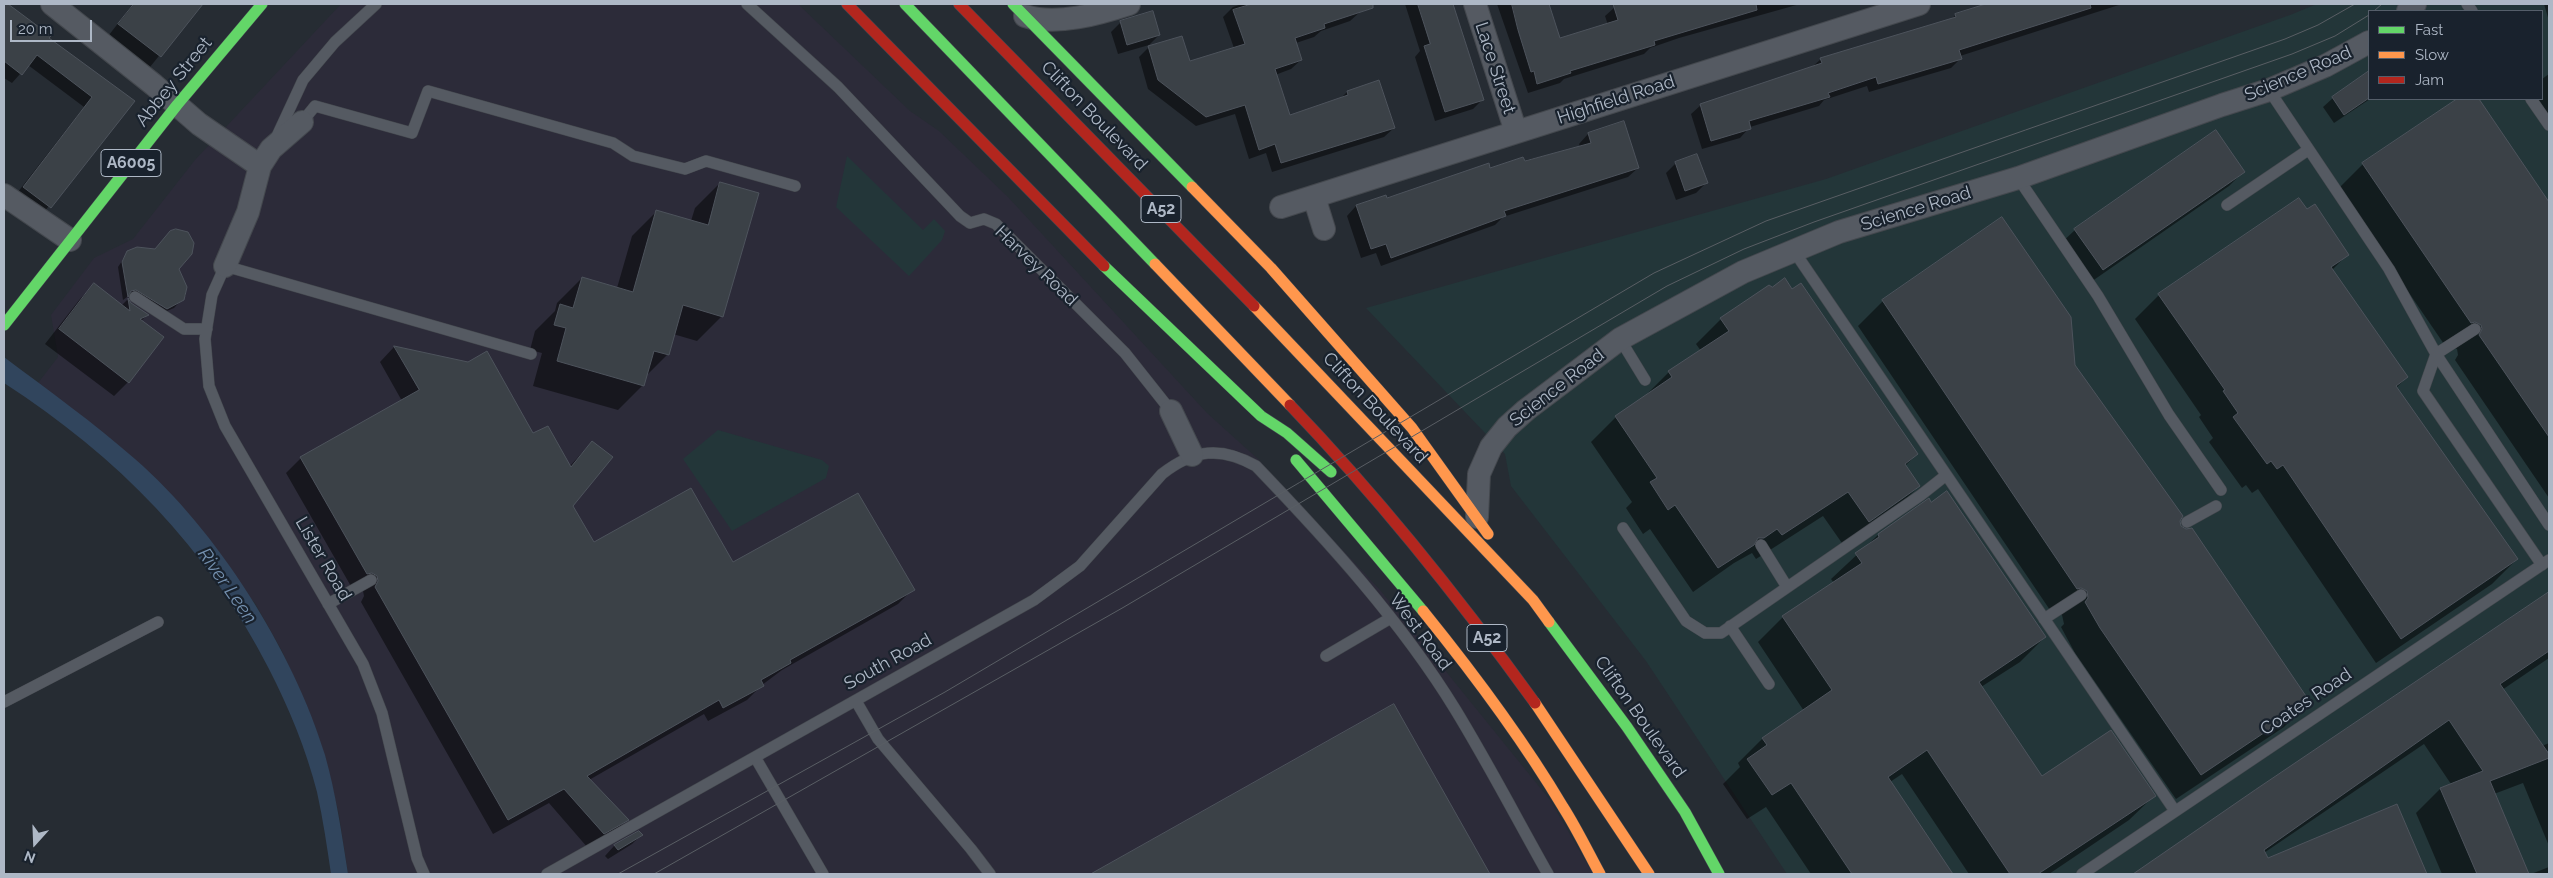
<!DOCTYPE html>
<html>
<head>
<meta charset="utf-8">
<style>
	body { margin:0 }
	#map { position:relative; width:2553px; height:878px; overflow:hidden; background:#262c33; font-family:Raleway,sans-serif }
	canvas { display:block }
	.frame { position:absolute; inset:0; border:5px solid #aeb8c6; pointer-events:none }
	.legend { position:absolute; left:2368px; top:10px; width:175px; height:90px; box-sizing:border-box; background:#19222d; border:1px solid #555e6a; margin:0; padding:6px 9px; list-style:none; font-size:15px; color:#aeb8c6 }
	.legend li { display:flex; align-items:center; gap:10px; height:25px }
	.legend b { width:25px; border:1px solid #555e6a }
	.north { position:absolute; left:10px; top:818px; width:50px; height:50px; -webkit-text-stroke:4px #19222d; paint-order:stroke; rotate:200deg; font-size:14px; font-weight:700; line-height:20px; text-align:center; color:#aeb8c6 }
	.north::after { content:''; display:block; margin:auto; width:18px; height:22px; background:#aeb8c6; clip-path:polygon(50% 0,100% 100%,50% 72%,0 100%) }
	.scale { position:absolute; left:10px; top:20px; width:82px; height:22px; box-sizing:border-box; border:2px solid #aeb8c6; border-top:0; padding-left:6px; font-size:15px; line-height:18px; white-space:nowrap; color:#aeb8c6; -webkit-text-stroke:4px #19222d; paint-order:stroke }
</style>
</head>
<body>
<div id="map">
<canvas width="2553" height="878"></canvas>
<div class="frame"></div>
<ul class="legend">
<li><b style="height:6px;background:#63d668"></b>Fast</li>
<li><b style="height:6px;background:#ff974d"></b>Slow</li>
<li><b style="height:6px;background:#b3261e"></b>Jam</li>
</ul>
<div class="north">N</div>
<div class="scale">20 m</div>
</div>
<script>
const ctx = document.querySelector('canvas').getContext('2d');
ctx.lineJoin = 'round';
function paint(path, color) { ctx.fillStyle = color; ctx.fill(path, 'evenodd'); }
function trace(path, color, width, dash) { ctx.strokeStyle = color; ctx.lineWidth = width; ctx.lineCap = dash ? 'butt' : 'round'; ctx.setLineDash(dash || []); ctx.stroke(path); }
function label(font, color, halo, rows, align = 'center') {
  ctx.font = font + ' Raleway,sans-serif'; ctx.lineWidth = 4.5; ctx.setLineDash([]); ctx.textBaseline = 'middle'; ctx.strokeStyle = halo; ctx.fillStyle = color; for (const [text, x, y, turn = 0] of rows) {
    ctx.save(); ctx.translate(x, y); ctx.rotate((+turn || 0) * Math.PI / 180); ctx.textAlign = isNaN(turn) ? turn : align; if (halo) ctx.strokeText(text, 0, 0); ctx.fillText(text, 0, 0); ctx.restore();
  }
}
paint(new Path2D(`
	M341,4H798L910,111L939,131L1008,197L1207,413L1258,459L1380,590L1550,800L1593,874H348L339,815L325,757L314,724L282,651L255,603L38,383L58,357L51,315L94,258L133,239L195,160Z`), '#2c2b39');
paint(new Path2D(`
	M2317,4H2549V874H1787L1646,661L1511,486L1505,454L1366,308L1826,179L2290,15ZM2369,11H2542V99H2369Z
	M847,156L923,230L934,219L945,231L942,240L909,276L836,207Z
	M718,430L822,460L829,466L826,478L732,531L683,459Z`), '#233639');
paint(new Path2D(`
	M4,357C48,390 94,423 135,459C217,530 294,652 325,755C336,794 342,835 348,874H331C327,847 323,819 317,792C306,749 289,708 269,669C207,547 118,457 4,383Z`), '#31455d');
paint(new Path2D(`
	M133,4H201L150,67L109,35Z
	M1242,4H1357L1360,12L1350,21L1321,31L1314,37L1296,43L1301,60L1291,69L1275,75L1289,116L1341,98L1347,92L1394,128L1384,137L1272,172L1266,153L1249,159L1235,114L1196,126L1148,89L1139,57L1149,47L1189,62L1234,48L1223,17L1233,7Z
	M1405,4H1452L1482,100L1473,109L1435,121L1415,57L1420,51Z
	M1497,4H1547L1559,40L1608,25L1605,16L1615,7L1623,4H1800L1679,38L1650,48L1644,54L1564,79L1560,83L1528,93Z
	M1991,4H2122L1960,56L1961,58L1951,68L1869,92L1867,86L1824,100L1819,106L1750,127L1740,138L1702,149L1691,114L1701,105L1811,68L1821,59L1951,19L1956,15Z
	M2544,4H2549V21Z
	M11,8L48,39L133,101L40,217L14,197L84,107L28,65L12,83L4,78V15Z
	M1121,22L1159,35L1149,45L1118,54L1111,32Z
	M2369,73L2370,99L2334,123L2323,107L2333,98Z
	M2549,74V132L2526,99H2542V79Z
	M2460,99H2477L2549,204V498L2455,360L2458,355L2457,349L2450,346L2446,347L2338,189L2363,164Z
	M1623,123L1638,168L1628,177L1503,217L1495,225L1381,266L1376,253L1361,258L1347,216L1356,206L1489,169L1580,147L1579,144L1588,134Z
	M2216,132L2243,172L2229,186L2088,284L2060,244L2075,230Z
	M1676,163L1706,183L1696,193L1676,200L1666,173Z
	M720,183L722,316L697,341L673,334L667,355L645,377L642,386L618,410L533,386L542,353L530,350L535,331L555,311L557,303L582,278L617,288L632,236L657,211L691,221L695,208Z
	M128,252L177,268L186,288V295L174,308L162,313L131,294L123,300L118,267Z
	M2347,255L2332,270L2407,377L2396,388L2517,559L2492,584L2376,663L2258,489L2252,493L2246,485L2242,488L2209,442L2213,438L2199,417L2201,415L2135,319L2159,295Z
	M94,285L121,306L127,300L147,315L141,321L128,382L114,396L45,344L80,299Z
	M1769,287L1917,454L1905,466L1919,486L1894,511L1844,546L1823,516L1756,559L1752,553L1734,563L1693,592L1650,529L1643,534L1626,508L1632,502L1591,442L1616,417L1644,397L1669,372L1701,351L1696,344L1721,319Z
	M1883,301L2074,366L2178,521L2180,527L2186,531L2309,702L2284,727L2176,799L2075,653L2061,627L2064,624L2062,615L2056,612L2052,613L1858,326Z
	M394,347L469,363L532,435L569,467L592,442L572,505L594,544L913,589L898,604L782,670L762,685L747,700L708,721L704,714L589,780L627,820L612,834L588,848L549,803L493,834L361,602L364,596L363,591L352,588L286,473L301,458L402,401L380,362Z
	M1878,535L2045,637L2020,662L1981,687L2042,778L2154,796L2129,820L2049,874H1969L1902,774L1890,782L1952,874H1811L1766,807L1747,819L1723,784L1740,767L1738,763L1762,739L1804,711L1758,642L1783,617L1834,583L1831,579Z
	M2549,593V658L2502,690L2542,746L2549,743V846L2523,783L2494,794L2527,874H2442L2416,813L2440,789L2451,784L2424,744L2233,874H2134Z
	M1393,706L1489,874H1094Z
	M2397,806L2425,874H2261L2281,854Z
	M639,832L641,835L632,844L608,859L605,856L614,846Z
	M2549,867V874H2531Z`), '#0007');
const building = new Path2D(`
	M4,4H8L51,36L49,38L135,101L51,208L23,187L92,97L37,55L22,75L4,61Z
	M134,4H203L161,57L118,24Z
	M1252,4H1373V8L1324,24L1325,28L1295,38L1302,60L1275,69L1290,115L1348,95L1347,91L1379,80L1395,128L1281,163L1275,144L1259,150L1245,105L1206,117L1158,80L1148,46L1182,36L1190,61L1245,44L1233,10Z
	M1418,4H1453L1484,100L1445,112L1424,46L1430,44Z
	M1512,4H1549L1560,38L1618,20L1613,4H1756L1757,10L1654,41L1655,45L1570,71L1571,73L1537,84L1534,71L1531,72L1518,30Z
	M1986,4H2090L2091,8L1959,50L1962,59L1878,84L1876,77L1828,93L1830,97L1749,121L1751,129L1711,141L1700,104L1822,63L1820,58L1956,17L1955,14Z
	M1153,11L1160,35L1127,45L1120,21Z
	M2369,71V98L2344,115L2332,97Z
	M2457,99H2479L2549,202V437L2479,335L2482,329L2481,325L2475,322L2471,323L2362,163Z
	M1624,121L1639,168L1504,211L1506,216L1391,258L1386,244L1371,249L1356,205L1386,195L1387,198L1489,163L1490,168L1523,157L1525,161L1591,143L1588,133Z
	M2216,130L2245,172L2103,270L2074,229Z
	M1697,154L1708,183L1685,191L1675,162Z
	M720,182L759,193L723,317L683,305L669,355L654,351L644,386L557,361L566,328L554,325L560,304L573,308L582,277L633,292L656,210L708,225Z
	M2299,198L2307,209L2315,204L2349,255L2331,267L2408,377L2396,386L2518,559L2401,639L2283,465L2277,469L2271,461L2267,464L2233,417L2238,413L2223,391L2225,390L2158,294Z
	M2002,217L2071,317L2075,365L2183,516L2180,521L2181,526L2186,529L2192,528L2310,702L2201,775L2100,628L2085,602L2088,598L2087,591L2081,588L2077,589L1882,300Z
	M176,229L188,232L194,243L192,254L179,269L187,287L184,300L167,309L136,290L131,291L128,297L122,262L127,251L137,247L155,249L170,231Z
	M1785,278L1792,289L1801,283L1918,454L1905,464L1920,486L1869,522L1848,492L1782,535L1777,529L1764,538H1758L1754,545L1718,568L1675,505L1668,510L1650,482L1657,478L1615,416L1672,377L1668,371L1729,331L1720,318L1769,285L1772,287Z
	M94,283L130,311L128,298L131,303L149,315L140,319L164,337L129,383L59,329Z
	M394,346L468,362L487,351L533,433L548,426L571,467L592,441L613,457L573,506L594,542L691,488L733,562L858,493L915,590L790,660L791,663L761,680L764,686L723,708L719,700L587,776L629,820L604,834L564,789L508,820L375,587L378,581L377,576L372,573L367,574L300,457L419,390Z
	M1947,491L2046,637L1979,682L2042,776L2111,730L2156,796L2038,874H2010L1927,750L1888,777L1953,874H1852L1791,783L1772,795L1747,759L1767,745L1762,738L1832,690L1782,616L1862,563L1855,553L1879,537L1878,534L1929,498L1931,502Z
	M2549,592V651L2500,684L2549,754V758L2490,781L2529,874H2477L2440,788L2483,771L2449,720L2264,850L2268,858L2397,804L2427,874H2133L2255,790Z
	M1394,704L1490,874H1091Z
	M639,831L643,835L618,850L614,845Z`);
paint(building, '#3b4147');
trace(building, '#4d535c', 1);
const lane = new Path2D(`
	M747,4L838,87L960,216L970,223L984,219L996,224L1125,353L1171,411
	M2467,4L2472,11
	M2269,90L2389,269L2436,354L2549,525
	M2531,99L2549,125
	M302,122L315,106L412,133L428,91L613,143L633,156L685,169L706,161L795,186
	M277,136L303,80L335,42L376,4
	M2018,178L2098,296L2169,415L2221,490
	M2227,205L2308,150
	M1794,251L2175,811
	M135,297L184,329H207
	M2475,329L2436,354L2423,391L2542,565
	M1620,339L1645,380
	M2187,522L2216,506
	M1623,528L1686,621L1705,633H1721L1921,495L1945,476
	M1761,545L1787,587
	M328,604L371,580
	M2044,619L2081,595
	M1730,626L1769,684
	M1326,656L1389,619
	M856,701L878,739L971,849L990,874
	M4,702L158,622
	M755,757L823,874
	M424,874L417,858L382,713L363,664L225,426L209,386L205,339L212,295L225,266L531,354
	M547,874L1034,600L1080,566L1162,474C1194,449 1221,446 1256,466C1328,541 1401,621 1455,709C1488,763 1517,819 1548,874
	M2082,874L2549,560`);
const street = new Path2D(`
	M52,4L154,85L199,124L260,166
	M1475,4L1516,132
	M2408,11L2415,4
	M1025,16C1057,26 1098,14 1129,4
	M4,195L70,240
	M1314,197L1324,229
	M1281,207L1919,4
	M225,266L248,212L260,166L271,149L302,122
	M1171,411L1192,455
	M1477,517L1479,474L1491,447L1507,427L1526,410L1620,339L1743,272L1839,232L2018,178L2222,105L2269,90L2325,66L2369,42`);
const fast = new Path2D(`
	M905,4L1155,264
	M1013,4L1192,187
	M1104,266L1261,416L1287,433L1331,472
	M4,325L177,105L262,4
	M1296,460L1423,611
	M1549,622L1627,727L1685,812L1719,874`);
const slow = new Path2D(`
	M1192,187L1271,268L1412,428L1488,534
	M1155,264L1290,405
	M1254,306L1533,600L1549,622
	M1423,611C1474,674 1522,738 1563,807C1577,829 1588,852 1600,874
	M1535,703L1649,874`);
const jam = new Path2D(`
	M847,4L1104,266
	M959,4L1254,306
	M1290,405C1379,498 1460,599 1535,703`);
trace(lane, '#44484e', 12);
trace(street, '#44484e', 24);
trace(fast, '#434850', 12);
trace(slow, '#434850', 12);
trace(jam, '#434850', 12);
trace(lane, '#555a62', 11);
trace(street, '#555a62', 22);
trace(fast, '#63d668', 11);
trace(slow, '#ff974d', 11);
trace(jam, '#b3261e', 11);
trace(new Path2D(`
	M2374,11L2382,4
	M618,874L945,692L1654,273L1766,221L2285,39L2318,25L2355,4
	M654,874L1124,607L1667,286L1744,249L1814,222L2292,54L2335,36L2369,15`), '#595e64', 1);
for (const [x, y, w] of [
	[131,163,60],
	[1161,209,40],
	[1487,638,40]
]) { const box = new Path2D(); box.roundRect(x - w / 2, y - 13.5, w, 27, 4); ctx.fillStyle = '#19222d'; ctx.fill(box); trace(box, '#aeb8c6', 1); }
label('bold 16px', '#aeb8c6', null, [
	["A6005",131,163],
	["A52",1161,209],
	["A52",1487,638]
]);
label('18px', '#aeb8c6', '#19222d', [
	["Lace Street",1495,68,72],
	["Science Road",2298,74,-23],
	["Abbey Street",174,82,-51],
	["Highfield Road",1616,100,-18],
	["Clifton Boulevard",1094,116,46],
	["Science Road",1916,209,-17],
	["Harvey Road",1036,266,44],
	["Science Road",1557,388,-38],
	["Clifton Boulevard",1375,408,47],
	["Lister Road",323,559,60],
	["West Road",1420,632,53],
	["South Road",888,662,-29],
	["Coates Road",2306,702,-34],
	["Clifton Boulevard",1640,717,55]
]);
label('italic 19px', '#7490af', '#19222d', [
	["River Leen",227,586,55]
]);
</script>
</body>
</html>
